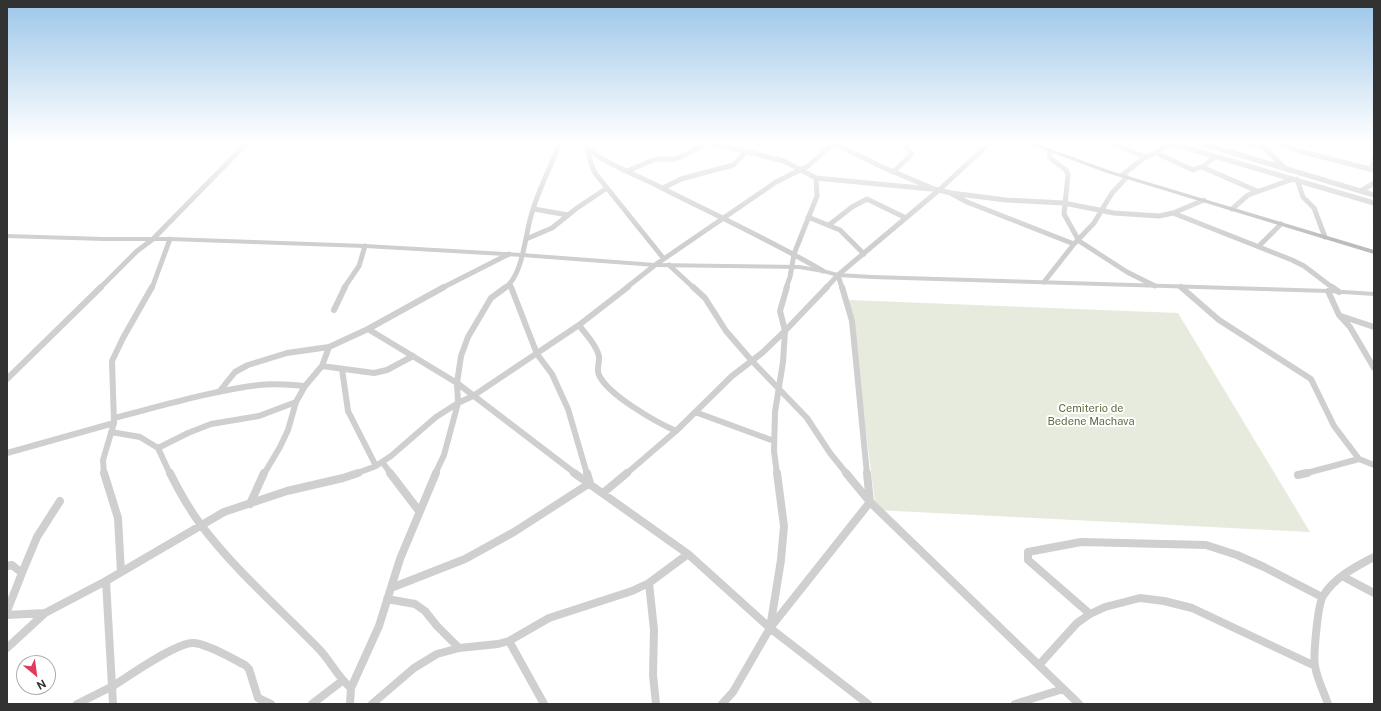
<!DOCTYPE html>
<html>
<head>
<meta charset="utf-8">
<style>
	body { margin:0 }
	#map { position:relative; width:1381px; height:711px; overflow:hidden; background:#fff; font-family:"Public Sans",sans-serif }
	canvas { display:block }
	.frame { position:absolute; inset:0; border:8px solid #323232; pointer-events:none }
	.north { position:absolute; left:16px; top:655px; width:40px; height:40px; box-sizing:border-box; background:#fff; border:1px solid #adadad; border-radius:50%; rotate:151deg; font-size:11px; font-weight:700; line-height:16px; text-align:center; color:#323232 }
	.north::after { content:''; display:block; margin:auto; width:14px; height:18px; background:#e43959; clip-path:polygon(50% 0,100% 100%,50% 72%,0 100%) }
</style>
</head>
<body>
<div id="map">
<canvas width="1381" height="711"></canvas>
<div class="frame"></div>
<div class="north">N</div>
</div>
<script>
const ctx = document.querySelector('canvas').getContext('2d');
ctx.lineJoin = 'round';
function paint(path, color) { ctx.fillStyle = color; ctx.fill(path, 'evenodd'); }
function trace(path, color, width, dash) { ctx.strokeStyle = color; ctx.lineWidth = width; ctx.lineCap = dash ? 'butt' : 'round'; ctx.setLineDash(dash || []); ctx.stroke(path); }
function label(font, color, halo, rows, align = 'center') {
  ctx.font = font + ' "Public Sans",sans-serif'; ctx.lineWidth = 4; ctx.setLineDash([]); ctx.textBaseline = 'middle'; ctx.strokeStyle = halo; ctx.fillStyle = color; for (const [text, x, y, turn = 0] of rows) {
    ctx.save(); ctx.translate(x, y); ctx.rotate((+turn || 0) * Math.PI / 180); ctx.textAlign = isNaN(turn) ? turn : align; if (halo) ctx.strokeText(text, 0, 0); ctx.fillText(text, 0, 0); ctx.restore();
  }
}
paint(new Path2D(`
	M849,300L1178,313L1310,532L876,510Z`), '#e6ebde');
trace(new Path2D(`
	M579,141C600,162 632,173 658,186C713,214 770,240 823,271
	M704,141L784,161L816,178L817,196L794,254L790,277L786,288
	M829,141L880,166L934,189L951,193L1006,200L1064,203L1114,213L1159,216L1173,213L1204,200
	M1105,141L1146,157
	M1163,141L1374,203
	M1193,141L1374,195
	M1237,141L1262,146L1286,169
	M1277,141L1295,150L1374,170
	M1372,141L1374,142
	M1262,146L1269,141
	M588,150L591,164L595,173L664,259
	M1049,151L1050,158L1066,170L1068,175L1064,214L1079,241L1127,272L1155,286
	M1156,153L1193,170L1204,166L1214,157
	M1202,167L1257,191
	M1371,169L1374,159
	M627,171L656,159H674L681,157L708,142
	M893,172L912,154L901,141
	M1122,175L1144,158L1156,153L1171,142
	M816,178L931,189
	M1297,179L1303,197L1314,208L1325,237
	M663,188L681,179L733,165L746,152
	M1361,191L1374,183
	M952,194L967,202L1074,244
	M534,209L568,215
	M1232,209L1248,195L1293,179
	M1173,213L1292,260L1304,266L1333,288
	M808,217L840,230L864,254
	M829,225L852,207L867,199L906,218
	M526,239L552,228L577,208L607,188
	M1259,246L1281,224
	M669,265L694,288
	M838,275L842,288
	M1044,282L1074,244L1094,223L1112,193L1127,177
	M510,284L511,288
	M100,288L137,251L153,239L249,141
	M152,288L170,239
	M344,288L359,266L365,246
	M442,288L509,254
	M505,288C523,275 525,236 531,216C538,190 551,166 561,141
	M626,288L655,265L776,182L808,166L836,141
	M826,288L838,275L939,190L992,141`), '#cfcfcf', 5);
trace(new Path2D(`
	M511,287L537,354L552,374L568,409L587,474
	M693,287L705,298L726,331L752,361L807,418L830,453L847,474
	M842,287L852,321L867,474
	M1181,287L1219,320L1311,379L1334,426L1359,459L1374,465
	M1332,287L1339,292
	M1328,291L1339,315L1350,327L1374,368
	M334,310L345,287
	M1341,316L1374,327
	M579,325C586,335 596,344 599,356C600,362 596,369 599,375C608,395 656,422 676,431
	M368,329L457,383L576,474
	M322,366L374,373L387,370L413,356
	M342,369L348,411L376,466
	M7,379L101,287
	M219,392L235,372L248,365L287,353L329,347L368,329L444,287
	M695,412L774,441
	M114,418C161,406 211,391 259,385C274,383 290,385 305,386
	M111,432L140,437L158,448L170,474
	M158,448L188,433L211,424L259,416L296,402
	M7,453L114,423
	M383,463L391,474
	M104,474L103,460L114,423L112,361L123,338L152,287
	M264,474L280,447L288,430L296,402L305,386L322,366L329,347
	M355,474L376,466L391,456L436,417L458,403L473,396L579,325L628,287
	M435,474L444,455L458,403L457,383L461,356L468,337L491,298L506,287
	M626,474L676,431L732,376L762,353L785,331L780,311L787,287
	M777,474L774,451L775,412L783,362L785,331L827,287
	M1303,474L1359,459`), '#cfcfcf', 6);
trace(new Path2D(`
	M104,473L118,518L121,572
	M170,473C179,491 189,509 201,525C235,570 279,608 318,648C331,661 337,677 351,688
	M390,473L419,511
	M574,473L688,554L770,628L868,704
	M846,473L870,502L1079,704
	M1298,475L1307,473
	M603,493L627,473
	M250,504L264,473
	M7,566L12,565L22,573L7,611
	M22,573L37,537L60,501
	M1342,576L1374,593
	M106,581L113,704
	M649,583L654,630L653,675L656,704
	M391,588L465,559L514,532L590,483L587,473
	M387,599L415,604L425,611L437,626L459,648
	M1090,614L1028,560V552L1081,542L1206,545L1237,555L1264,567L1322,597
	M7,615L45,613
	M770,628L781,560L784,526L777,473
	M509,641L544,704
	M7,648L45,613L106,581L224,512L287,491L343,478L358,473
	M1039,665L1077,623L1090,614L1105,607L1140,598L1164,601L1192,608L1315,666
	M77,704C89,698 101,692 113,686C129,676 178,641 194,643C210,645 231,658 245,665L249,669L258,698L271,704
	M312,704L342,681
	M350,704L351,688L379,626L400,559L436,473
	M372,704L414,668L437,654L459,648L498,644L509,641L549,618L632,591L649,583L688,554
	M722,704L733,692L770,628L870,502L867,473
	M1015,704L1063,689
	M1328,704C1324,692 1317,679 1315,666C1313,655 1318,604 1323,596C1335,577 1355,567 1374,557`), '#cfcfcf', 8);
paint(new Path2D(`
	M7,234L104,237H170L365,244L522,253L655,263L799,265L823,269L838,273L872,275L1328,289L1374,292V296L1328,293L872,279L838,277L823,273L799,269L655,267L522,257L365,248L170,241H104L7,238Z`), '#cfcfcf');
paint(new Path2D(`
	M1020,141H1029L1111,171L1374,250V254L1107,173Z`), '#bcbcbc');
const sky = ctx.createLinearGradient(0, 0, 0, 241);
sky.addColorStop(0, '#9cc6e9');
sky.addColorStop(0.59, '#fff');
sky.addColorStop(1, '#ffffff00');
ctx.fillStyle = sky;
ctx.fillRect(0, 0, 1381, 241);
label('11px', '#5a6e3f', '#fff', [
	["Cemiterio de",1091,409],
	["Bedene Machava",1091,422]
]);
</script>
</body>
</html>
